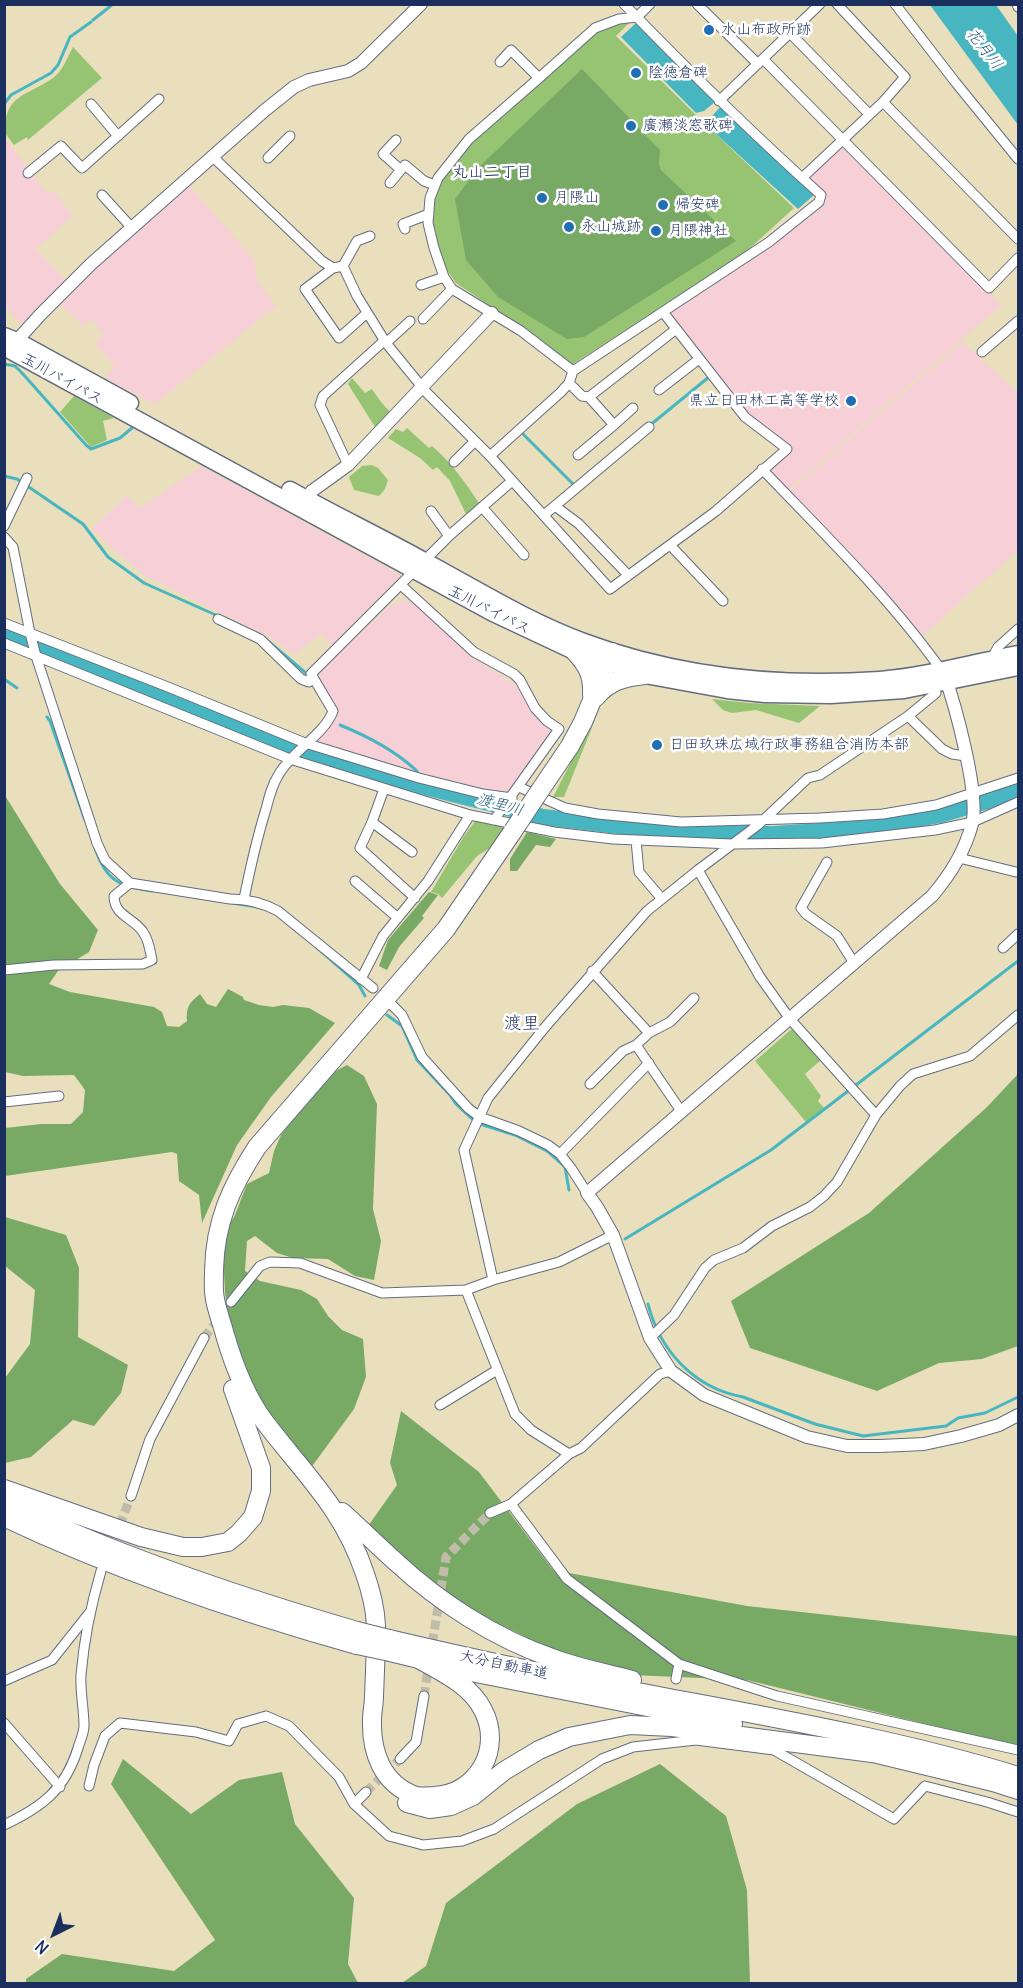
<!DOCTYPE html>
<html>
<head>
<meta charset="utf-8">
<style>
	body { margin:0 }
	#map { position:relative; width:1023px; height:1988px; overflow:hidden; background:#e9dfbc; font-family:Delius,sans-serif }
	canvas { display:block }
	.frame { position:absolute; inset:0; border:6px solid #1b2f5e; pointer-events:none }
	.north { position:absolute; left:24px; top:1904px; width:60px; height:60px; -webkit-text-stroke:4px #fff; paint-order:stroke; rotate:222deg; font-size:16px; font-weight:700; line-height:24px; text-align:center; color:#1b2f5e }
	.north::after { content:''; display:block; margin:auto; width:21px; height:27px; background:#1b2f5e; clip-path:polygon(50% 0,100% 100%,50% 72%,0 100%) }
</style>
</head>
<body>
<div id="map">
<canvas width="1023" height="1988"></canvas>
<div class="frame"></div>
<div class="north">N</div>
</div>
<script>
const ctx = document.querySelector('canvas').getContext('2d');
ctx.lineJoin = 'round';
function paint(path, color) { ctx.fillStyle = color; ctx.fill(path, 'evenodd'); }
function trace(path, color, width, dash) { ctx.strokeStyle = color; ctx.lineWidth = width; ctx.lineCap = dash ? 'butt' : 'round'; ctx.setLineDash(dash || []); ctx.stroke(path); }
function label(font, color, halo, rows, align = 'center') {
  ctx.font = font + ' Delius,"Klee One",sans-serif'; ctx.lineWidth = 5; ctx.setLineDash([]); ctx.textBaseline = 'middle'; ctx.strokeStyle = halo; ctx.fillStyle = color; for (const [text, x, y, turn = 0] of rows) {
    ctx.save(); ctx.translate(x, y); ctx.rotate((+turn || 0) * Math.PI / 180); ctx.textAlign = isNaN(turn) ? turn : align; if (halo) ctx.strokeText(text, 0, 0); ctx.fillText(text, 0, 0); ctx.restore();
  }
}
paint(new Path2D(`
	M4,137L47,193L53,191L73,215L35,249L69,283L24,327L5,307Z
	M841,143L1001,305L788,490L768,471L790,449L746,415L667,314L824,195L805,178Z
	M186,182L255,261L257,281L276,306L155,404L105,378L115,367L95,344L104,335L91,319L83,326L58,302L93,267Z
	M962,342L1018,393V550L921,637L860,565L790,491Z
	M202,466L404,577L333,648L323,633L294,654L272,638L143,575L91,529L127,496L140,508Z
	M404,600L416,604L470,656L521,689L532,711L553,731L508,794L483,790L313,742L338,716L317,675L342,650L390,606Z`), '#f6cfd7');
paint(new Path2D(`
	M631,21L616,36L702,121L794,208L747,251L570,366L524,329L456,283L446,269L433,227V209L438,186L452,166L475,139L597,30L618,22Z
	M73,47L102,78L28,140L27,137L14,145L5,133C4,94 27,96 53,78C62,72 68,56 73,47Z
	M352,378L365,393L372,389L381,402L390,412L375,427L348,384Z
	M74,396L114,418L103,421L107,440L91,447L60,412Z
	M407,428L429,448L432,446C451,462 465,482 479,503L466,514L450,481L437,467L433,470L420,458L388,438L396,429L403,432Z
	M372,465L378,468L388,480L385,489L379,496L354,490L349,477L362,466Z
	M712,699L749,703L820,706L799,723L756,710L732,713L723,710Z
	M603,700L564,797H553Z
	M476,820L509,828L501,841L477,856L442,898L438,894L431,892L464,836Z
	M794,1027L822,1059L805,1074L821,1096L818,1101L824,1108L806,1122L755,1061Z`), '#96c473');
paint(new Path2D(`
	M582,69L660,150L659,164L661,170L736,241L584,337L567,339L498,297L466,260L455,199L478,168Z
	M4,794L60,884L98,930L89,952L58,971L49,984L70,992L154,1007L162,1012L167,1026L179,1027L187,1021C186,1007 189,1003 200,994L207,1004L216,1007L228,989L243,997L244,1000L259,1005L273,1007L283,1005L309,1008L335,1023L271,1097L237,1145L202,1223L199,1195L179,1181L177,1154L172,1152L5,1176V1128L41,1124H71L83,1112L85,1090L74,1075L23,1076L5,1072Z
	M527,832L556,839L550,847L536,845L517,871H510V859Z
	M429,892L438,895L422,916L424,918L399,947L387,970L379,966L388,940Z
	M347,1065L364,1076L377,1104L373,1209L381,1241L374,1280L355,1276L328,1259L293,1258L277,1253L255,1236L247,1241L245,1271L260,1281L301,1290L317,1299L328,1316L342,1330L363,1339L366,1377L354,1409L310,1469L253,1398L235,1356L225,1293L223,1253L225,1232L235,1215L247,1184L269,1173L274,1151L281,1135L326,1076Z
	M1018,1074V1346L982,1359L939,1363L877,1391L750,1348L731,1301L869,1213L987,1107Z
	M5,1217L66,1235L79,1268L78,1337L128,1365L121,1393L94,1426L73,1420L31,1457L5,1463V1378L30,1344L35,1290L5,1266Z
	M401,1411L479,1472L553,1570L747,1606L1018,1636V1745L958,1732L747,1680L631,1675L563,1655L456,1603L366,1529L397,1485L390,1463Z
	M123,1759L191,1814L239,1780L282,1772L295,1824L354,1898L348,1964L358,1983H26V1979L62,1954L174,1971L215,1940L111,1784Z
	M660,1764L726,1816L747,1890L750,1983H402L426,1966L446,1903L577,1804Z`), '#78aa65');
paint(new Path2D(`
	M930,5H996L1018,36V125Z
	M636,23L715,102L704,111L696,113L621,37Z
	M720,107L814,195L798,209L705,124Z`), '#48b6c1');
trace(new Path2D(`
	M93,20L113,4
	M4,104L11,95L51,73L58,65L70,37L91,22
	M4,364L15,366L23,374L86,445L91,449L120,438L132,428
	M649,426L709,377
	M523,434L575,486
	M4,476L17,479L83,524L108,557L144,583L218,616
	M262,636L307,674
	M4,679L17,688
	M47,717L50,721L85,820
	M340,725C369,737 394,750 417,771
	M95,848C106,881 119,886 152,891
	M232,903L258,907
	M315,946L359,985L365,996
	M387,1015L402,1026L417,1060L450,1095L456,1104L471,1118L483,1125L515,1135L547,1151L565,1167L569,1190
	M625,1239L771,1150L1018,961
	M648,1304C660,1351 694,1388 743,1397L815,1424L863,1436L946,1426L958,1418L985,1413L1018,1397`), '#48b6c1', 3);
trace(new Path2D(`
	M4,631L305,751L425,787L543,817L669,832L773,834L868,828L940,815L991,800L1018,788`), '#48b6c1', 16);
trace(new Path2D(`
	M204,1338L231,1302
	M110,1550L131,1496
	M424,1696L446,1557L490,1513
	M366,1792L400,1759`), '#c0bca9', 9, [9, 4.5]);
const minor = new Path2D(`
	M624,4C688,70 753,134 821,195L819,202L769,242L573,371L521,331L452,289L444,277L434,248L428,223L430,198L438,178L469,139L539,78L595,28L619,19L637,17L650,4
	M697,4L758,64
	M895,4L956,83L1018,159
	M1017,4L1018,7
	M790,33L869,114
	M763,59L989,288L1018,258
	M500,62L511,50L539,78
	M719,101L820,4
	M883,102L1018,239
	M91,104L118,136
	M396,140L383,154L401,170
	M213,157L322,261L333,268L343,266L357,296L386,343L427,393L490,456L610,589L716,511L787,449L745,417L663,312
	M268,158L290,136
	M28,173L61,146L82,168L159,99
	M802,178L883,102L905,77L837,4
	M390,183L405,165L424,181L435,185
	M102,195L132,228
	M405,229L403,224L429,214
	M343,266L357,241L370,236
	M333,268L305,289L339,338L367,313
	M421,285L444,277
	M423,319L452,289
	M386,343L410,321
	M982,352L1018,321
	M569,383L582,396L589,397
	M659,390L699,359
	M614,425L633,408
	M578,455L614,425L589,397L675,330
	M490,456L561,392L569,383L573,371
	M454,462L475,441
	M348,465L320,405L323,396L385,340
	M762,469C824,534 890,598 942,671
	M555,506L579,524L628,575
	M482,507L524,555
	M431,511L449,536
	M544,515L649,427
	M4,526L27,478
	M4,537L13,547L30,633L36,656L97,843L105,860L130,883L230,899C247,899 263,903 278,911L373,988
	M670,545L723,601
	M401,585L474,652L514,674L520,680L535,708L547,721L559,729L494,820
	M218,619L260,639L301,679L309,682L313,677
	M4,623L168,687L305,743L419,778L483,794L512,798
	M4,643L290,759L470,815L554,832L613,839L732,844L822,843L935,830L973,822L1018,802
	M991,660L998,647L1018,629
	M908,716L936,693
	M519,787L565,808L598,814L681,822L820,818L883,814L936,805L1018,778
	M384,789L372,822L360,848L415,898
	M372,822L412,852
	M636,840L639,872L662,899
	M959,858L1016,872
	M827,862L801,908L806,914L837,936L854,963
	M698,870L760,977L790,1019L876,1115
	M355,881L398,918
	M244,899C250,869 257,838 266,809C269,797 272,785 279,774C292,751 325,734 333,711L311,674L450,535L512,481
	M1003,948L1018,934
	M4,970L54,965L143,964L152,960C150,951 149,940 143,932C134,918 114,916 114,896L130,883
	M592,971L649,1033
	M361,979L383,936L428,881L470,815
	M392,1005L402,1015L422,1057L468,1108L480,1117L519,1131L548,1145L560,1154L571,1168L587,1193
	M636,1045L681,1111
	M590,1084L623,1051L636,1045L649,1033L670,1022L694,998
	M4,1102L59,1096
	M560,1154L649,1063
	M493,1280L464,1150L488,1098L546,1026L647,911L698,870L758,825L808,778L820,775L908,716L942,749L952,754L966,756
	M466,1290L515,1414L531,1430L569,1454
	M231,1302L260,1266L270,1262L300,1263L382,1293L466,1290L493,1280L559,1262L613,1235
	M650,1338L674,1315L705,1268L714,1260L743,1248L772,1226L810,1207L824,1196L837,1182L876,1115L900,1086L913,1074L970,1056L1018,1015
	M440,1405L497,1370
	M131,1496L150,1439L204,1338
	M511,1504L567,1579L679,1664L777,1696L1018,1750
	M490,1513L511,1504L569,1454L581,1448L660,1374L671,1371
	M676,1679L679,1664
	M4,1681L52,1660L90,1612
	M4,1723L60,1787
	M400,1759L416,1742L424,1696
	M89,1786L94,1765L105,1736L120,1723L196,1732L229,1741L238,1724L266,1716L289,1726L339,1777L354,1804L389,1836L423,1845L462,1841L494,1829L602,1759L633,1747L696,1740L774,1750L894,1819L925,1786L987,1802L1018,1812
	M354,1804L366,1792
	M4,1825C42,1807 65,1790 78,1748C80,1741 84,1733 84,1726C84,1709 80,1692 81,1675C84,1639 91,1605 101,1571`);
const tertiary = new Path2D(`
	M12,346L40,315L91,264L264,111L294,87L309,80L348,71L361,63L421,4
	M301,505L312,491L348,465L492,313
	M944,674C955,704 980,795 972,824C965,851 950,875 932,896L587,1193L597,1207L613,1235L650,1338L671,1371L704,1395L807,1437L847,1446H880L924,1444L961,1436L999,1425L1018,1415`);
const trunk = new Path2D(`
	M4,336L17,341L130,403
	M4,347L493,613L574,651L645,675L727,690L765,694L831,695L904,690L1018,667
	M290,490C335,515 381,537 426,562C478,590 529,622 584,642C679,677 780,687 880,680C927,676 972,663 1018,654`);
const motorway = new Path2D(`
	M575,652C588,666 593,676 592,695
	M596,697C609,681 625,677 645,675
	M541,789L570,746L583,722L612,652
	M4,1489L141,1537L183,1547H202L228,1542L239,1533L253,1517L261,1491V1468L233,1389
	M4,1502C118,1556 236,1596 357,1631
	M342,1512C360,1528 378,1546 396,1562C440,1603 495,1638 552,1658C578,1668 606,1673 632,1680
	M4,1517C118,1571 236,1611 357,1645
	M389,1639C482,1661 575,1680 669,1698C786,1720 904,1741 1018,1776
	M390,1652L476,1673L733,1724
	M417,1658C441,1672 470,1684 483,1710C503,1748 478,1794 434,1796C429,1796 421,1797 416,1796C382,1784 371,1752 372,1720C372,1712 374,1704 374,1696C375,1673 376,1649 376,1625C375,1607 371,1591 365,1574C343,1508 304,1474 264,1421C245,1395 234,1366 225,1335C222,1323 217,1311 215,1299C213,1290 214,1279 214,1270C215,1222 231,1187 257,1147L446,929L513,831
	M869,1752L993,1782L1018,1790
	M407,1803L430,1809L451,1806L473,1796L504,1771L539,1750L569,1737L630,1725L672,1727L880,1754`);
trace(minor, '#636d7f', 11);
trace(tertiary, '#636d7f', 14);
trace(trunk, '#636d7f', 19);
trace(motorway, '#636d7f', 20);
trace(minor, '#fff', 9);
trace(tertiary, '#fff', 12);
trace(trunk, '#fff', 16);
trace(motorway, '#fff', 18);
const motorwayBridge = new Path2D(`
	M513,831L541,789
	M357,1631L389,1639
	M357,1645L390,1652`);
trace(motorwayBridge, '#636d7f', 20, []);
trace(motorwayBridge, '#fff', 18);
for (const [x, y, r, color] of [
	[709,30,6,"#1f6fb2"],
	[636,73,6,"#1f6fb2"],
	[631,126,6,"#1f6fb2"],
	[542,198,6,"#1f6fb2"],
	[663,205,6,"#1f6fb2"],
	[569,227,6,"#1f6fb2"],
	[656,231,6,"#1f6fb2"],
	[851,401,6,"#1f6fb2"],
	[657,745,6,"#1f6fb2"]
]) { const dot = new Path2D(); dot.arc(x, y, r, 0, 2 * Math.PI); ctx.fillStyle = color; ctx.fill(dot); trace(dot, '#fff', 2); }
label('15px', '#1b2f5e', '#fff', [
	["水山布政所跡",721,30],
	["陰徳倉碑",648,73],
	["廣瀬淡窓歌碑",643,126],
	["月隈山",554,198],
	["帰安碑",675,205],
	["永山城跡",581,227],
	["月隈神社",668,231],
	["県立日田林工高等学校",839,401,"right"],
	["日田玖珠広域行政事務組合消防本部",669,745]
], 'left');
label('15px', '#1b2f5e', '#fff', [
	["玉川バイパス",62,379,29],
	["玉川バイパス",489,610,27],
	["大分自動車道",504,1665,12]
]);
label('italic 16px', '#2b5e81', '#fff', [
	["花月川",984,49,52],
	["渡里川",500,805,15]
]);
label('16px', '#1b2f5e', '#fff', [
	["丸山二丁目",492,172]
]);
label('18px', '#1b2f5e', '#fff', [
	["渡里",522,1024]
]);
</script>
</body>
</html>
